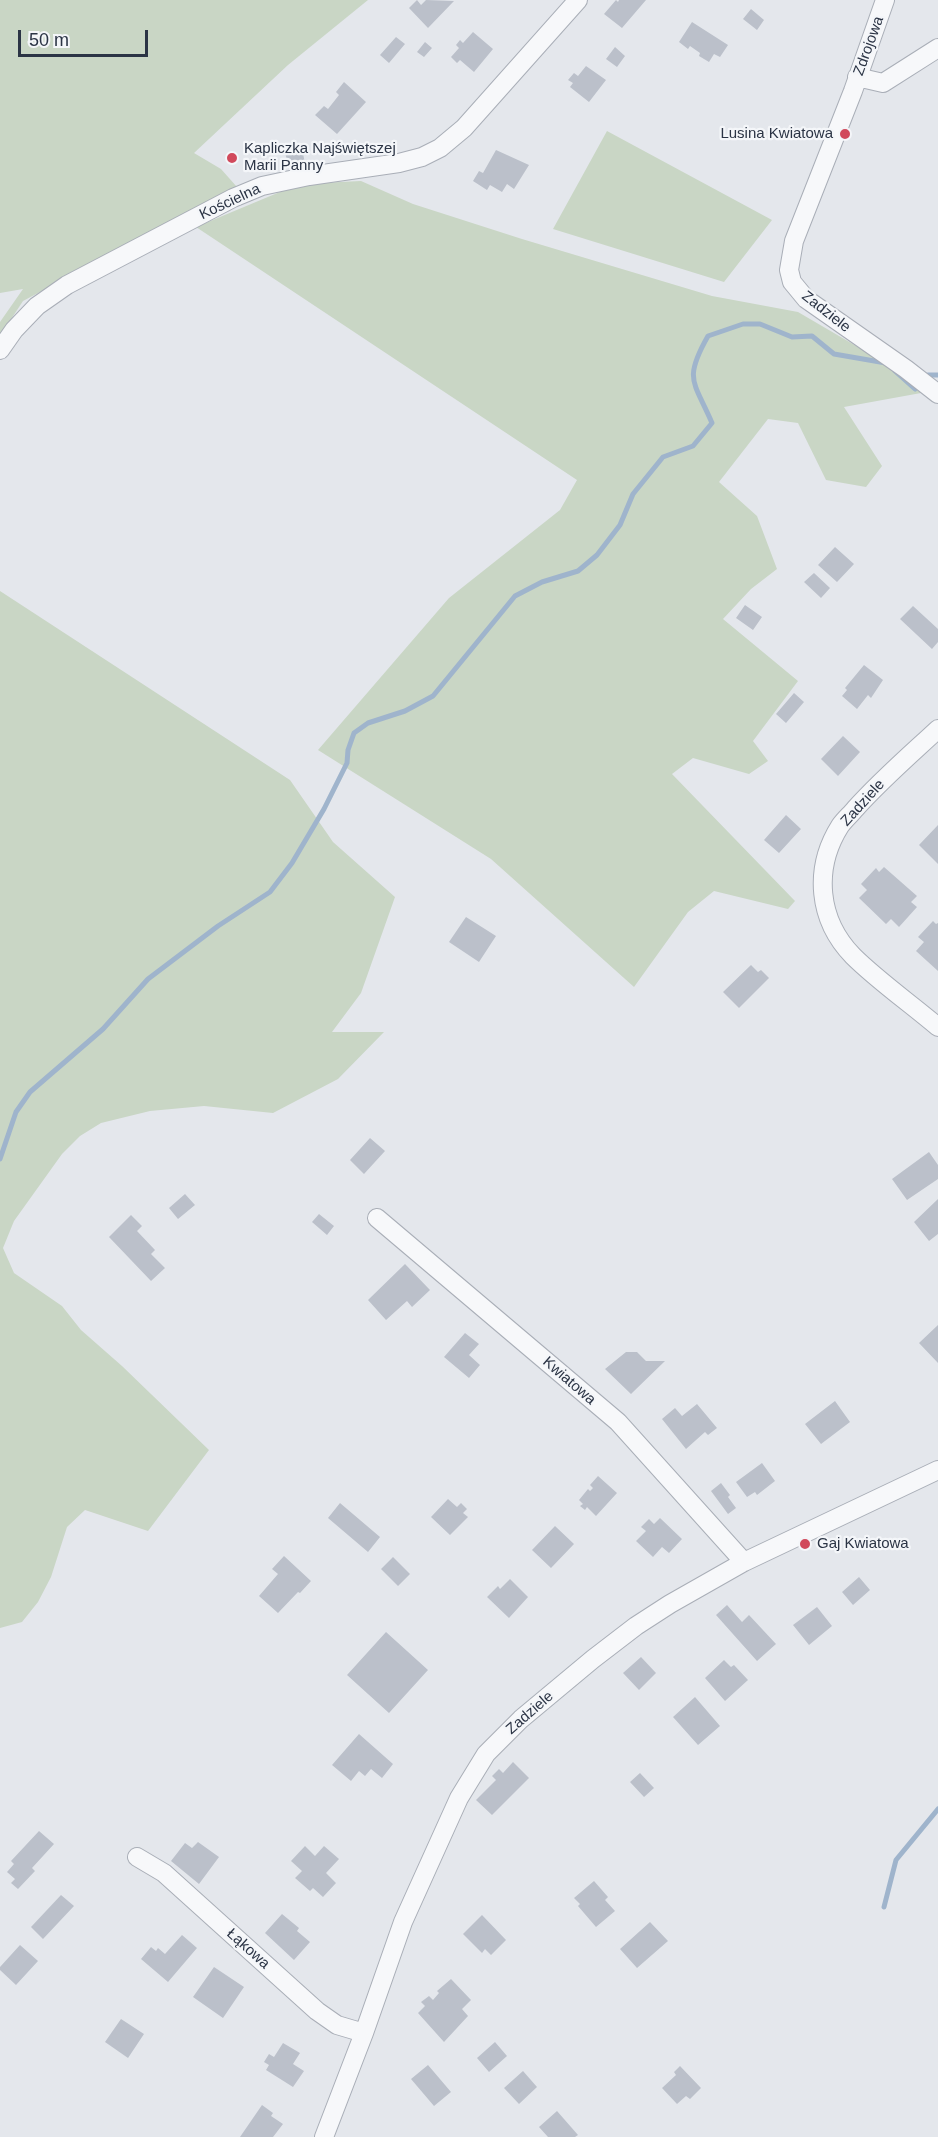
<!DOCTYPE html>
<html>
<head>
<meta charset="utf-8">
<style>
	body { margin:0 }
	#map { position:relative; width:938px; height:2137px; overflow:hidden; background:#e4e7ec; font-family:Arial,sans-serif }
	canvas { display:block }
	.scale { position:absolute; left:18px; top:30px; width:130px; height:27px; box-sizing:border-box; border:3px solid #2b3445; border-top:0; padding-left:8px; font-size:18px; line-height:21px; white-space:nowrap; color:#2b3445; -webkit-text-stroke:4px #f4f6f9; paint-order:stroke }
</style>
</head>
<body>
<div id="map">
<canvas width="938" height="2137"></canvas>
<div class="scale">50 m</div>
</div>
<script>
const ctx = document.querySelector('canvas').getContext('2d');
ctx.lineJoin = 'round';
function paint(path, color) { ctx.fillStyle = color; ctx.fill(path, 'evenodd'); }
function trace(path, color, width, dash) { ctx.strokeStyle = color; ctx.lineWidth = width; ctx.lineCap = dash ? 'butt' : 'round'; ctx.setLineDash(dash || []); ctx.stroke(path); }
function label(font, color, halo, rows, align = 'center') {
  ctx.font = font + ' Arial,sans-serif'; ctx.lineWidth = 4.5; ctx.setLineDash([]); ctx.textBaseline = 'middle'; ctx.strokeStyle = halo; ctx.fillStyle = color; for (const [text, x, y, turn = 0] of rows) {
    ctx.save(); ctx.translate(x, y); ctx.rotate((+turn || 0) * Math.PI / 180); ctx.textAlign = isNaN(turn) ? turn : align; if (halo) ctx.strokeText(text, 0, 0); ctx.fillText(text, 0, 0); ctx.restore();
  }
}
paint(new Path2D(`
	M0,0H368L288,65L194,153L221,169L237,187L23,301L0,336V322L23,289L0,293Z
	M607,131L772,220L724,282L553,229Z
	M361,181L413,204L522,239L712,296L798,312L875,357L921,393L844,407L882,466L866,487L826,480L798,423L768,419L719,482L757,516L777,569L751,589L723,619L798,681L753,741L768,761L749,774L693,758L672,774L795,901L788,909L714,891L688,912L634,987L491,859L318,750L449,598L560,510L577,480L196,227L299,184Z
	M0,591L290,780L333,842L395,897L361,993L332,1032H384L338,1079L273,1113L204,1106L150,1111L101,1123L80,1136L62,1154L14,1221L3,1248L14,1273L62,1306L81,1330L122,1366L209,1450L148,1531L85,1510L67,1527L51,1577L38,1602L22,1622L0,1628Z`), '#c9d6c5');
trace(new Path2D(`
	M895,371L915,389
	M928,375H938
	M0,1159L16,1112L30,1092L103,1029L148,979L218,926L270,892L292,863L324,809L347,763L348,750L354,733L368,723L405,711L433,696L515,596L542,582L578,571L597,555L620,525L633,494L663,457L693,446L712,423C694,381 683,380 708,336L743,324H760L792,337L812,336L834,354L886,363
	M884,1907L896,1860L938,1809`), '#9fb4cc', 5);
paint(new Path2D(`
	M417,0L421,5L426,0L454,1L428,28L409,8Z
	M616,0L618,2L619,0H646L622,28L604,14Z
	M751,9L764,20L757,30L743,19Z
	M692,22L728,45L720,57L714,54L709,62L699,56L700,53L690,46L688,49L679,42Z
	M473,32L493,49L474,72L460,60L457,63L451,57L459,48L456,45L460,40L463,43Z
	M396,37L405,44L389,63L380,55Z
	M425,42L432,48L424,57L417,52Z
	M615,47L625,56L617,67L606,59Z
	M586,66L606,80L589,102L570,87L573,83L568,80L574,73L578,76Z
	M344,82L366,102L337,134L315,115L324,106L328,109L339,95L336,92Z
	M302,149L305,163L289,167L285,153Z
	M496,150L529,165L514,189L507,184L502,192L490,185L487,190L473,181L479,171L483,173Z
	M835,547L854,564L837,582L818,565Z
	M814,573L830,588L821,598L804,582Z
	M745,605L762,617L753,630L736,618Z
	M913,606L938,629V642L932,649L900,619Z
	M864,665L883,680L871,698L868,695L857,709L842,696L847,690L845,688Z
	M794,693L804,702L786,723L776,714Z
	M843,736L860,752L838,776L821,759Z
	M786,815L801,829L779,853L764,840Z
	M938,825V864L919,845Z
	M884,867L917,896L911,902L917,907L899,927L891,919L886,924L859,898L867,890L861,884L876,868L879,872Z
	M466,917L496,936L479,962L449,942Z
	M933,921L936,924L938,923V971L916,951L924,942L918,937Z
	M751,965L758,972L761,970L769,978L739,1008L723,992Z
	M370,1138L385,1151L364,1174L350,1160Z
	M929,1152L938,1165V1179L907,1200L892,1179Z
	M185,1194L195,1205L178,1219L169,1208Z
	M938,1199V1234L929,1241L914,1222Z
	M319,1214L334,1226L327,1235L312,1222Z
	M131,1215L142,1226L137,1231L155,1250L151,1254L165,1268L151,1281L109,1237Z
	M405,1264L430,1290L412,1307L407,1301L386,1320L368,1300Z
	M938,1325V1363L919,1343Z
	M465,1333L479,1344L469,1355L480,1365L469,1378L444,1357Z
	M626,1352H637L646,1361H665L631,1394L605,1369Z
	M835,1401L850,1422L821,1444L805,1424Z
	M697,1404L717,1428L708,1435L705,1432L686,1449L662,1419L675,1408L682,1416Z
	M762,1463L775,1481L757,1495L755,1492L747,1497L736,1482Z
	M598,1476L617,1493L596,1516L587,1507L585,1510L580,1506L583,1504L579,1500L588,1489L590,1491L593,1488L590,1485Z
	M721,1483L730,1495L728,1497L736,1508L728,1514L711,1491Z
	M448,1499L457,1507L461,1503L467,1509L463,1513L468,1517L450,1535L431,1517Z
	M340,1503L380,1537L368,1552L328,1518Z
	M660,1518L682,1539L669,1553L662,1547L653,1557L636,1541L646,1531L641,1527L649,1519L654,1524Z
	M555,1526L574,1544L551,1568L532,1550Z
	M284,1556L311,1581L300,1593L298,1592L278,1613L259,1596L278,1574L272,1569Z
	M393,1557L410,1574L398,1586L381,1569Z
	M859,1577L870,1590L853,1605L842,1592Z
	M510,1579L528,1597L509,1618L487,1597L498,1586L500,1589Z
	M727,1605L742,1622L749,1615L776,1644L757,1661L716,1615Z
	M817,1607L832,1626L809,1645L793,1625Z
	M386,1632L428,1670L389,1713L347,1675Z
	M641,1657L656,1673L639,1690L623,1673Z
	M724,1660L731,1667L734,1665L748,1680L725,1701L705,1678Z
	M695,1697L720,1726L698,1745L673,1717Z
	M359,1734L393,1764L382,1778L371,1769L365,1776L359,1771L351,1781L332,1765Z
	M513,1762L529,1778L492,1815L476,1800L496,1780L492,1776L499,1769L503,1773Z
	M640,1773L654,1788L644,1797L630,1782Z
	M39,1831L54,1844L32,1868L35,1871L18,1889L11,1883L15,1879L7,1872L14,1864L11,1861Z
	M198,1842L219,1857L199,1884L171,1861L185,1843L192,1848Z
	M305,1846L315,1856L324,1846L339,1859L326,1873L336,1883L323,1897L313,1888L310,1891L295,1878L302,1871L291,1861Z
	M594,1881L608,1897L605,1900L615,1911L596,1927L578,1906L580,1904L574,1898Z
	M61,1895L74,1906L43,1939L31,1927Z
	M282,1914L299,1928L297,1931L310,1942L294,1960L265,1933Z
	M482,1915L506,1940L491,1955L485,1949L482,1953L463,1934Z
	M650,1922L668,1941L637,1968L620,1949Z
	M182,1935L197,1948L168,1982L141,1959L151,1947L156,1951L158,1948L165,1954Z
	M20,1945L38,1961L16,1985L0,1970V1967Z
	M214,1967L244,1987L223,2018L193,1997Z
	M451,1979L471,2000L462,2009L468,2016L444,2042L418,2013L425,2006L421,2002L429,1996L433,2000L439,1993L437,1991Z
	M121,2019L144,2034L128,2058L105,2042Z
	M495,2042L507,2056L489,2072L477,2058Z
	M283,2043L300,2053L293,2064L304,2071L293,2087L266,2070L269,2065L264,2062L269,2054L274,2057Z
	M428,2065L451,2092L434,2106L411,2079Z
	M680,2066L701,2088L690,2099L686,2096L677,2104L662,2088L676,2075L674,2072Z
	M523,2071L537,2087L519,2104L504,2088Z
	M262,2105L273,2113L271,2116L283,2124L273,2137H240Z
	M557,2111L578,2135L575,2137H548L539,2127Z`), '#bbc0ca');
const minor = new Path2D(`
	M885,0L853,91L794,241L789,270L792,282L806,299L906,369L938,394
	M857,77L883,83L938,48
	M0,350L14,330L37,306L67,285L233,198L262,186L309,176L399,163L422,157L440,148L464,128L578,0
	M938,729C910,755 881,780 855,809C851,814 844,820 840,826C813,869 818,920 853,956C877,980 911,1004 938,1027
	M377,1218L618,1422L744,1562
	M137,1857L164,1873L317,2011L337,2025L364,2033
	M324,2137L364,2033L403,1922L459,1798L486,1754L521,1719L593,1659L636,1626L670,1604L744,1562L938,1470`);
trace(minor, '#a9aeb7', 20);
trace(minor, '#f7f8fa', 18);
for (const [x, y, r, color] of [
	[845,134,6,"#d1495b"],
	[232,158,6,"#d1495b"],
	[805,1544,6,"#d1495b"]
]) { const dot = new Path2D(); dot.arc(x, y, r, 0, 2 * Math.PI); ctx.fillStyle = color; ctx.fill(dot); trace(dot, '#f4f6f9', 2); }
label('15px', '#2b3445', '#f4f6f9', [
	["Zdrojowa",869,46,-70],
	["Kościelna",230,202,-25],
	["Zadziele",826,312,38],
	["Zadziele",863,803,-48],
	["Kwiatowa",569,1381,41],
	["Zadziele",530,1713,-41],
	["Łąkowa",248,1949,42]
]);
label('15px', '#2b3445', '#f4f6f9', [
	["Lusina Kwiatowa",833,134,"right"],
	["Kapliczka Najświętszej",244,149],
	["Marii Panny",244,166],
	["Gaj Kwiatowa",817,1544]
], 'left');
</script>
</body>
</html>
